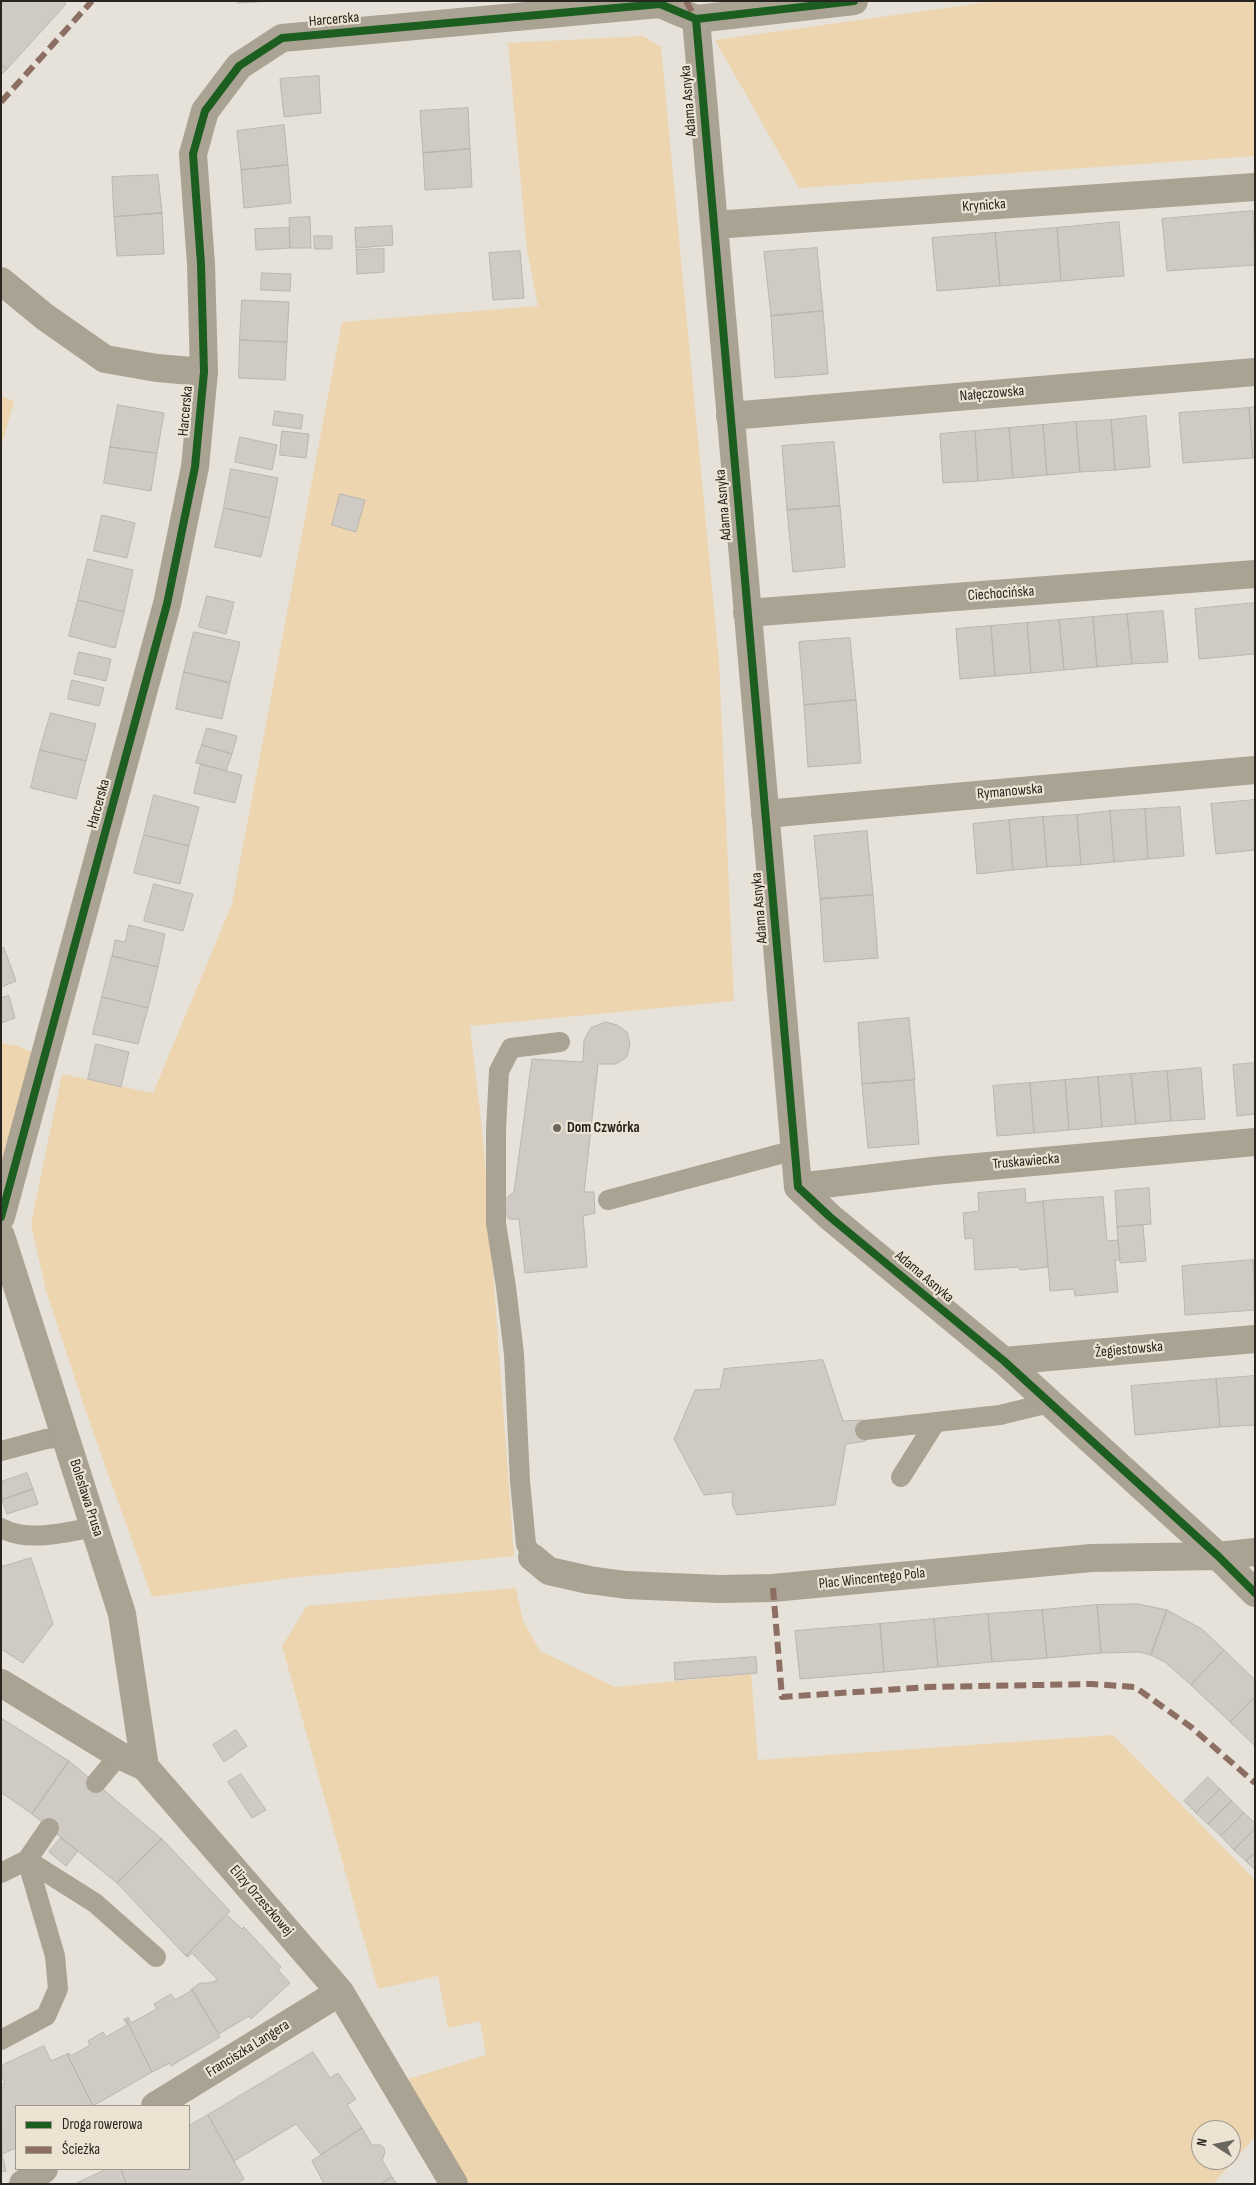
<!DOCTYPE html>
<html>
<head>
<meta charset="utf-8">
<style>
	body { margin:0 }
	#map { position:relative; width:1256px; height:2185px; overflow:hidden; background:#e6e2d9; font-family:"Sofia Sans Condensed",sans-serif }
	canvas { display:block }
	.frame { position:absolute; inset:0; border:2px solid #28241f; pointer-events:none }
	.legend { position:absolute; left:15px; top:2105px; width:175px; height:65px; box-sizing:border-box; background:#ece3d3; border:1px solid #9e978b; margin:0; padding:6px 9px; list-style:none; font-size:15px; color:#28241f }
	.legend li { display:flex; align-items:center; gap:10px; height:25px }
	.legend b { width:25px; border:1px solid #9e978b }
	.north { position:absolute; left:1191px; top:2120px; width:50px; height:50px; box-sizing:border-box; background:#ece3d3; border:1px solid #9e978b; border-radius:50%; rotate:281deg; font-size:14px; font-weight:700; line-height:20px; text-align:center; color:#28241f }
	.north::after { content:''; display:block; margin:auto; width:18px; height:22px; background:#6a6660; clip-path:polygon(50% 0,100% 100%,50% 72%,0 100%) }
</style>
</head>
<body>
<div id="map">
<canvas width="1256" height="2185"></canvas>
<div class="frame"></div>
<ul class="legend">
<li><b style="height:6px;background:#1b5e20"></b>Droga rowerowa</li>
<li><b style="height:6px;background:#8d6e63"></b>Ścieżka</li>
</ul>
<div class="north">N</div>
</div>
<script>
const ctx = document.querySelector('canvas').getContext('2d');
ctx.lineJoin = 'round';
function paint(path, color) { ctx.fillStyle = color; ctx.fill(path, 'evenodd'); }
function trace(path, color, width, dash) { ctx.strokeStyle = color; ctx.lineWidth = width; ctx.lineCap = dash ? 'butt' : 'round'; ctx.setLineDash(dash || []); ctx.stroke(path); }
function label(font, color, halo, rows, align = 'center') {
  ctx.font = font + ' "Sofia Sans Condensed",sans-serif'; ctx.lineWidth = 4.5; ctx.setLineDash([]); ctx.textBaseline = 'middle'; ctx.strokeStyle = halo; ctx.fillStyle = color; for (const [text, x, y, turn = 0] of rows) {
    ctx.save(); ctx.translate(x, y); ctx.rotate((+turn || 0) * Math.PI / 180); ctx.textAlign = isNaN(turn) ? turn : align; if (halo) ctx.strokeText(text, 0, 0); ctx.fillText(text, 0, 0); ctx.restore();
  }
}
paint(new Path2D(`
	M996,1H1255V156L799,188L715,40Z
	M643,36L661,47L719,662L734,1001L470,1026L483,1137L514,1556L290,1578L152,1597L84,1406L46,1291L31,1224L62,1074L153,1093L232,904L342,322L538,306L527,250L508,43Z
	M1,396L14,401L1,448Z
	M1,1043L18,1046L33,1053L1,1167Z
	M516,1588L523,1621L540,1651L615,1687L751,1674L758,1760L1113,1735L1255,1880V2137L1213,2184H462L402,2081L486,2055L480,2021L448,2028L438,1976L378,1989L282,1646L307,1606ZM1201,2130H1231V2160H1201Z`), '#ecd5af');
const building = new Path2D(`
	M1,1H63L66,4L7,69L1,64Z
	M237,1H275L238,3Z
	M1,64L7,69L1,75Z
	M319,76L321,113L284,117L280,79Z
	M468,108L470,149L423,153L420,111Z
	M284,125L288,165L241,170L237,131Z
	M470,149L472,187L425,190L423,153Z
	M288,165L291,203L244,208L241,170Z
	M158,175L162,213L114,217L112,177Z
	M1253,211L1255,265L1167,271L1162,219Z
	M162,213L164,254L117,256L114,217Z
	M310,217L311,248H290L289,218Z
	M1119,222L1124,276L1061,281L1057,228Z
	M392,226L393,245L356,248L355,228Z
	M289,228L290,248L256,250L255,229Z
	M1057,228L1061,281L1000,286L995,233Z
	M995,233L1000,286L937,291L932,238Z
	M314,236H332V249H315Z
	M817,248L823,311L771,316L764,252Z
	M384,249V272L357,274L356,250Z
	M520,251L524,298L493,300L489,253Z
	M262,273L291,274L290,291L261,290Z
	M242,300L289,302L287,342L240,340Z
	M823,311L828,374L775,378L771,316Z
	M240,340L287,342L285,380L239,378Z
	M118,405L164,413L157,453L110,447Z
	M1255,407V458H1253L1249,408Z
	M1249,408L1253,458L1183,463L1179,413Z
	M275,411L303,415L301,429L273,425Z
	M1146,416L1150,467L1115,470L1111,420Z
	M1111,420L1115,470L1080,472L1076,422Z
	M1076,422L1080,472L1047,475L1043,425Z
	M1043,425L1047,475L1013,478L1009,428Z
	M1009,428L1013,478L978,481L975,431Z
	M282,431L309,434L306,458L280,455Z
	M975,431L978,481L943,483L940,434Z
	M240,437L277,445L272,470L235,462Z
	M834,442L840,506L787,510L782,446Z
	M110,447L157,453L151,491L104,483Z
	M231,469L278,478L270,518L224,508Z
	M340,494L365,500L356,532L332,525Z
	M840,506L845,567L793,572L787,510Z
	M224,508L270,518L261,557L215,547Z
	M102,515L135,523L127,558L94,551Z
	M88,559L133,570L124,612L78,600Z
	M207,596L234,602L226,634L199,627Z
	M78,600L124,612L115,648L69,636Z
	M1255,603V654L1199,659L1195,609Z
	M1163,611L1168,662L1132,664L1127,614Z
	M1127,614L1132,664L1097,667L1093,617Z
	M1093,617L1097,667L1064,670L1059,620Z
	M1059,620L1064,670L1031,673L1027,623Z
	M1027,623L1031,673L995,676L991,626Z
	M991,626L995,676L960,679L956,629Z
	M194,632L240,642L230,683L184,672Z
	M850,638L856,700L804,705L799,642Z
	M79,652L111,659L106,681L74,674Z
	M184,672L230,683L222,719L176,709Z
	M72,680L104,688L99,706L68,699Z
	M856,700L861,763L808,767L804,705Z
	M51,713L96,724L86,761L40,750Z
	M207,728L237,736L232,754L202,745Z
	M202,745L232,754L226,771L196,763Z
	M40,750L86,761L76,799L31,788Z
	M201,764L242,775L235,803L194,793Z
	M154,795L199,807L189,846L144,835Z
	M1255,800V850L1216,854L1211,804Z
	M1180,807L1184,856L1148,859L1145,809Z
	M1145,809L1148,859L1114,862L1110,811Z
	M1110,811L1114,862L1081,865L1077,815Z
	M1077,815L1081,865L1047,867L1043,817Z
	M1043,817L1047,867L1013,870L1009,820Z
	M1009,820L1013,870L977,874L973,824Z
	M867,831L873,895L820,899L814,836Z
	M144,835L189,846L180,884L134,873Z
	M154,884L193,894L183,931L144,921Z
	M873,895L878,958L824,962L820,899Z
	M129,925L165,934L158,967L112,956L115,940L125,942Z
	M4,948L16,981L1,987V949Z
	M112,956L158,967L148,1008L102,997Z
	M9,996L15,1018L1,1023V998Z
	M102,997L148,1008L138,1044L93,1034Z
	M909,1018L915,1080L862,1084L858,1023Z
	M606,1022L617,1025L627,1032L630,1044L627,1057L616,1064H598L584,1192H594L595,1213L583,1216L587,1267L525,1273L519,1219H509L503,1210L504,1200L514,1192L532,1059L583,1062L584,1040L591,1028Z
	M96,1044L129,1052L121,1087L88,1079Z
	M1255,1063V1114L1237,1116L1233,1065Z
	M1201,1068L1205,1119L1171,1121L1167,1071Z
	M1167,1071L1171,1121L1136,1124L1131,1074Z
	M1131,1074L1136,1124L1102,1127L1098,1077Z
	M1098,1077L1102,1127L1069,1130L1065,1080Z
	M914,1080L919,1144L868,1148L862,1084Z
	M1065,1080L1069,1130L1034,1133L1030,1083Z
	M1030,1083L1034,1133L997,1136L993,1086Z
	M1149,1188L1151,1224L1117,1227L1115,1191Z
	M1025,1189L1026,1203L1043,1201L1048,1267L1020,1270L1019,1267L975,1270L973,1238L965,1239L963,1213L979,1211L978,1193Z
	M1103,1197L1107,1241L1118,1240L1120,1260H1115L1118,1292L1075,1296L1074,1289L1050,1291L1043,1201Z
	M1143,1225L1146,1261L1120,1263L1117,1227Z
	M1253,1260L1255,1310L1185,1315L1182,1266Z
	M1253,1260H1255V1287Z
	M823,1360L843,1421L863,1420L866,1441L846,1444L835,1505L737,1515L732,1504L733,1492L704,1495L674,1439L695,1390L720,1389L724,1369Z
	M1255,1376V1425L1220,1427L1216,1379Z
	M1216,1379L1220,1427L1135,1435L1131,1386Z
	M27,1473L33,1489L2,1500L1,1482Z
	M33,1489L38,1504L7,1514L2,1500Z
	M31,1558L53,1624L23,1663L1,1649V1565L3,1566Z
	M1138,1604L1167,1610L1151,1655L1140,1652L1101,1653L1097,1605Z
	M1097,1605L1101,1653L1047,1658L1042,1610Z
	M1042,1610L1047,1658L992,1662L988,1614Z
	M1167,1610L1202,1629L1224,1650L1191,1685L1165,1662L1151,1655Z
	M988,1614L992,1662L938,1667L934,1619Z
	M934,1619L938,1667L884,1672L880,1624Z
	M880,1624L884,1672L800,1679L795,1631Z
	M1224,1650L1255,1680V1697L1230,1722L1191,1685Z
	M756,1657L757,1673L675,1680L674,1663Z
	M1255,1697V1746L1230,1722Z
	M1,1718L69,1761L32,1814L2,1793L1,1794Z
	M236,1730L247,1746L224,1762L213,1745Z
	M69,1761L162,1839L117,1883L32,1814Z
	M241,1774L266,1810L252,1818L228,1782Z
	M1208,1777L1220,1789L1196,1813L1184,1801Z
	M1220,1789L1232,1801L1208,1824L1196,1813Z
	M1232,1801L1244,1813L1221,1836L1208,1824Z
	M1244,1813L1255,1823V1829L1234,1850L1221,1836Z
	M1255,1829V1853L1246,1861L1234,1850Z
	M61,1838L78,1851L66,1866L49,1852Z
	M162,1839L230,1911L186,1956L117,1883Z
	M1255,1853V1870L1246,1861Z
	M227,1915L242,1929L244,1927L281,1967L278,1970L290,1983L251,2019L249,2016L219,2034L192,1989L200,1983H210L218,1980L192,1953L188,1957L186,1956Z
	M191,1989L220,2037L171,2066L170,2063L152,2072L126,2019L128,2017L131,2023L157,2009L154,2004L171,1994L175,2000L191,1991Z
	M124,2019H126L152,2072L93,2106L67,2054L69,2053L71,2056L90,2045L88,2041L103,2032L106,2037L127,2025Z
	M44,2046L51,2061L67,2054L93,2106H16V2148L2,2154L1,2085L5,2083L1,2074V2066Z
	M313,2052L330,2078L338,2073L356,2099L347,2105L362,2128L321,2155L296,2124L234,2161L208,2115Z
	M208,2115L244,2179L236,2184H126L121,2169H189V2126Z
	M362,2128L372,2145H380L384,2148L385,2153L382,2160L392,2177L381,2184H324L312,2161Z
	M1,2151L6,2171L1,2172Z
	M107,2169H121L126,2184H75Z
	M392,2177L397,2184H381Z`);
paint(building, '#cfcbc4');
trace(building, '#b9b5af', 1);
trace(new Path2D(`
	M608,1200L795,1150
	M865,1430L1000,1415L1049,1403
	M1,1451L46,1439L66,1437
	M901,1477L935,1423
	M1,1528C29,1543 65,1532 95,1527
	M532,1557L526,1544L520,1481L514,1354L506,1287L496,1223V1130L499,1071L511,1048L560,1042
	M96,1783L119,1755
	M1,1873L27,1860L49,1828
	M1,2040L46,2016L58,1989L55,1956L27,1860L95,1903L156,1957`), '#aaa293', 20);
trace(new Path2D(`
	M696,19L798,1187L830,1217L1004,1361L1218,1556L1255,1593
	M714,225L1255,187
	M1,281L45,317L105,359L157,368L204,372
	M730,416L1255,372
	M747,613L1255,574
	M765,814L1255,770
	M798,1187L933,1171L1255,1142
	M1,1217L167,604L195,467L204,372L201,264L193,154L205,111L239,66L282,38L660,4L696,19L854,1
	M1,1236L122,1614L145,1767
	M1004,1361L1255,1339
	M532,1557L549,1571L589,1580L626,1585L719,1589L773,1588L1091,1558L1218,1556L1255,1552
	M1,1683L119,1755L145,1767L340,1992L454,2184
	M155,2106L340,1992
	M23,2184L44,2169`), '#aaa293', 28);
trace(new Path2D(`
	M686,1L696,19
	M1,102L92,1
	M773,1588L782,1697L929,1687L1092,1684L1135,1687L1191,1727L1255,1783`), '#8d6e63', 6, [12, 6]);
trace(new Path2D(`
	M696,19L798,1187L830,1217L1004,1361L1218,1556L1255,1593
	M1,1217L167,604L195,467L204,372L201,264L193,154L205,111L239,66L282,38L660,4L696,19L854,1`), '#1b5e20', 8);
for (const [x, y, r, color] of [
	[557,1128,5,"#6a6660"]
]) { const dot = new Path2D(); dot.arc(x, y, r, 0, 2 * Math.PI); ctx.fillStyle = color; ctx.fill(dot); trace(dot, '#ece3d3', 2); }
label('15px', '#28241f', '#ece3d3', [
	["Harcerska",334,20,-5],
	["Adama Asnyka",689,101,-95],
	["Krynicka",984,206,-4],
	["Nałęczowska",992,394,-5],
	["Harcerska",186,411,-85],
	["Adama Asnyka",724,505,-95],
	["Ciechocińska",1001,594,-4],
	["Rymanowska",1010,792,-5],
	["Harcerska",99,804,-75],
	["Adama Asnyka",760,908,-95],
	["Truskawiecka",1026,1162,-5],
	["Adama Asnyka",924,1277,40],
	["Żegiestowska",1129,1350,-5],
	["Bolesława Prusa",86,1498,72],
	["Plac Wincentego Pola",872,1579,-6],
	["Elizy Orzeszkowej",261,1901,49],
	["Franciszka Langera",248,2049,-32]
]);
label('bold 15px', '#28241f', '#ece3d3', [
	["Dom Czwórka",567,1128]
], 'left');
</script>
</body>
</html>
